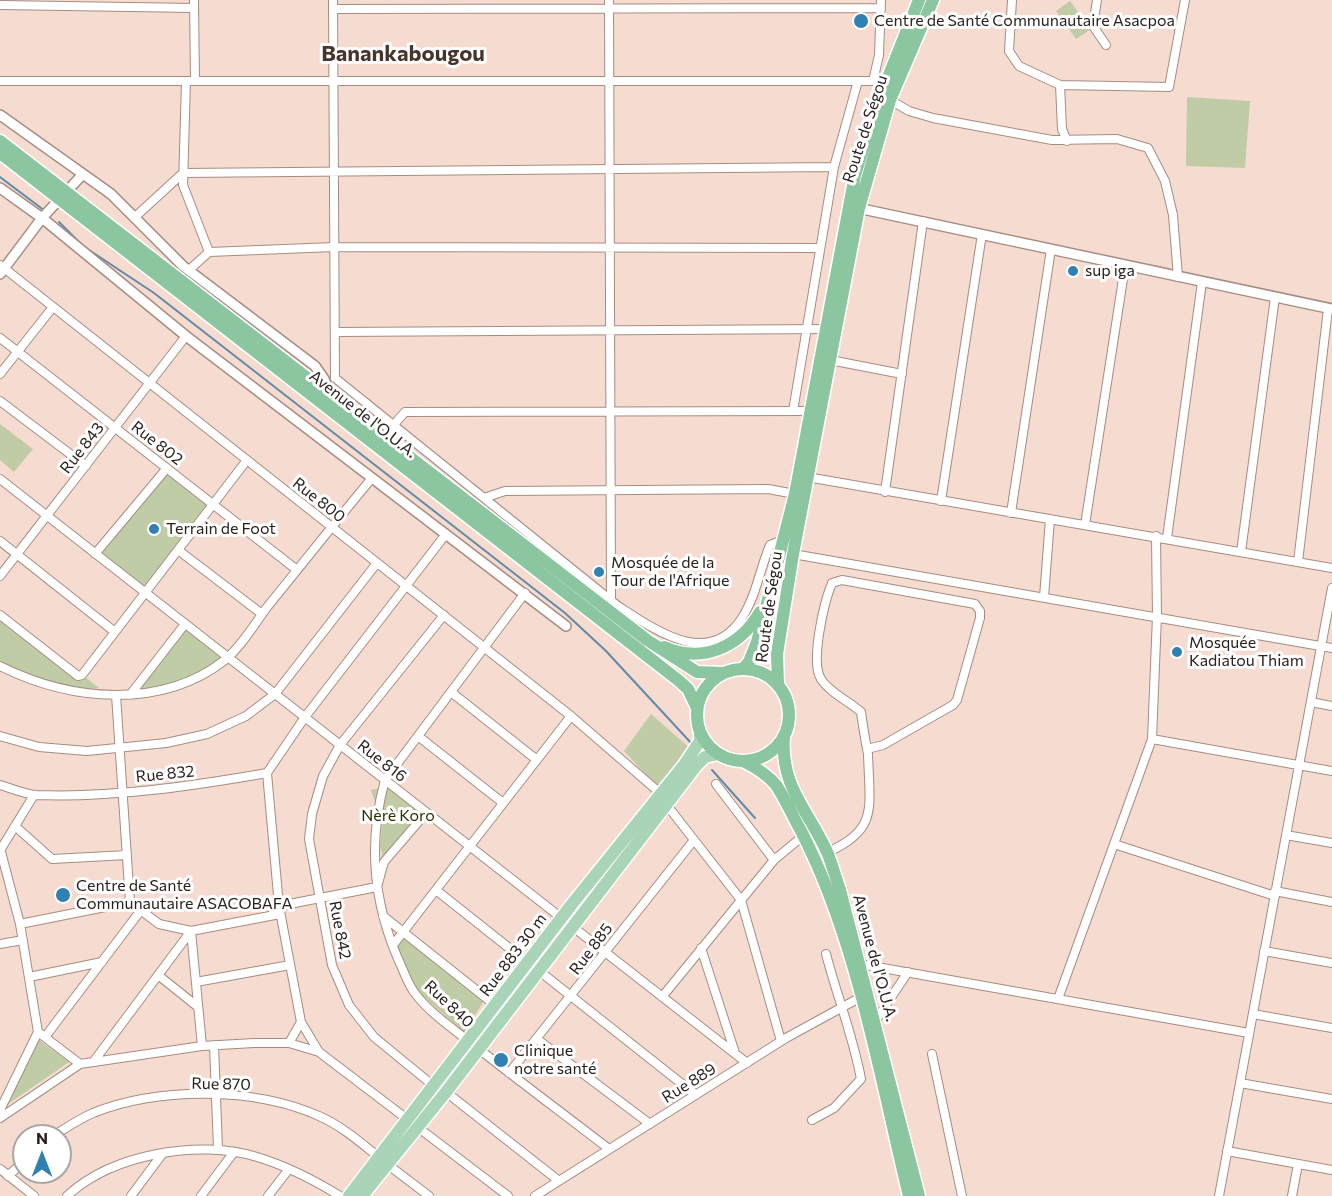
<!DOCTYPE html>
<html>
<head>
<meta charset="utf-8">
<style>
	body { margin:0 }
	#map { position:relative; width:1332px; height:1196px; overflow:hidden; background:#f6dbd0; font-family:Commissioner,sans-serif }
	canvas { display:block }
	.north { position:absolute; left:12px; top:1124px; width:60px; height:60px; box-sizing:border-box; background:#fff; border:2px solid #aaa6a4; border-radius:50%; rotate:0deg; font-size:16px; font-weight:700; line-height:24px; text-align:center; color:#2a201c }
	.north::after { content:''; display:block; margin:auto; width:21px; height:27px; background:#3080b1; clip-path:polygon(50% 0,100% 100%,50% 72%,0 100%) }
</style>
</head>
<body>
<div id="map">
<canvas width="1332" height="1196"></canvas>
<div class="north">N</div>
</div>
<script>
const ctx = document.querySelector('canvas').getContext('2d');
ctx.lineJoin = 'round';
function paint(path, color) { ctx.fillStyle = color; ctx.fill(path, 'evenodd'); }
function trace(path, color, width, dash) { ctx.strokeStyle = color; ctx.lineWidth = width; ctx.lineCap = dash ? 'butt' : 'round'; ctx.setLineDash(dash || []); ctx.stroke(path); }
function label(font, color, halo, rows, align = 'center') {
  ctx.font = font + ' Commissioner,sans-serif'; ctx.lineWidth = 6; ctx.setLineDash([]); ctx.textBaseline = 'middle'; ctx.strokeStyle = halo; ctx.fillStyle = color; for (const [text, x, y, turn = 0] of rows) {
    ctx.save(); ctx.translate(x, y); ctx.rotate((+turn || 0) * Math.PI / 180); ctx.textAlign = isNaN(turn) ? turn : align; if (halo) ctx.strokeText(text, 0, 0); ctx.fillText(text, 0, 0); ctx.restore();
  }
}
paint(new Path2D(`
	M1070,1L1091,29L1076,39L1056,11Z
	M1187,97L1250,101L1245,168L1186,166Z
	M0,424L33,449L14,472L0,460Z
	M167,472L209,505L145,588L98,554Z
	M0,610L99,688C65,691 32,677 0,665Z
	M187,625L227,656L195,678L124,694Z
	M651,714L692,750L658,788L624,751Z
	M392,786L423,815L384,862L380,846L382,824L371,790Z
	M405,937L484,1001L464,1032L418,992L395,946Z
	M36,1038L69,1062L1,1109Z`), '#c0cca5');
trace(new Path2D(`
	M0,177L45,211
	M59,222L83,246L154,293L565,613L606,651L692,744
	M712,770L755,818`), '#628aa9', 2);
const minor = new Path2D(`
	M194,0L195,81
	M333,0L335,378
	M609,0L611,601
	M1012,0L1009,51L1019,66L1060,85L1062,129L1067,141
	M1097,0L1093,26L1106,45
	M0,5L194,8
	M333,9L881,8
	M0,81H886
	M186,81L183,185L209,252
	M873,81L879,55L881,0
	M1060,85L1169,87L1185,0
	M890,100L909,111L933,118L1052,140L1117,139L1148,148L1165,181L1173,215L1178,277
	M135,217L183,173L834,167
	M0,265L571,716L660,793
	M189,270L209,252L334,247L820,248
	M335,332L828,329
	M0,338L297,570
	M830,360L902,374
	M0,374L53,307
	M335,378L618,606C654,629 709,670 742,618C756,596 760,569 770,545L783,540
	M0,401L86,466
	M793,411L834,167L858,81
	M383,437L405,412L811,411
	M807,477L1332,568
	M0,479L747,1063
	M885,492L923,221
	M484,498L505,491L768,489L795,494
	M941,501L982,234
	M1011,513L1051,249
	M1085,525L1125,266
	M1167,538L1202,282
	M0,541L115,632
	M178,550L262,614
	M1241,552L1275,297
	M95,554L167,468
	M793,554L1332,648
	M1298,562L1328,309
	M0,576L186,336
	M525,593L385,780C368,841 373,901 398,959C403,969 407,982 414,992C429,1013 455,1030 475,1046C519,1081 565,1115 609,1149
	M1044,597L1050,519
	M0,615L78,676L82,675L247,460
	M0,666C70,701 161,710 225,660C242,646 255,623 268,606C303,563 337,520 372,478
	M451,692L537,760
	M116,695L130,902
	M130,695L185,624
	M1311,702L1332,706
	M0,736L39,747L87,751L166,743L207,734L246,716L275,694L377,563
	M418,736L503,803
	M1152,739L1332,771
	M267,773L279,906L301,1022L319,1052
	M716,784L774,860
	M0,785C11,788 24,794 36,795C111,798 193,786 267,773L305,717L446,534
	M666,804L741,900L781,1041
	M15,826L52,859L127,855
	M1286,835L1332,843
	M1114,844L1275,896
	M0,848L20,924L38,1032L80,1064
	M1,849L34,795
	M815,858C879,831 870,816 868,754C865,740 863,726 861,712C850,702 829,692 821,679C810,662 824,602 832,583L842,580L975,604L980,611V618L957,700L953,705L883,745L867,749
	M436,890L528,963
	M1275,891L1332,902
	M279,906L377,887L384,862L426,813
	M383,916L495,1005
	M20,924L130,902L159,924L191,931L280,914
	M191,931L202,1046
	M0,944L23,940
	M393,945L571,716
	M701,948L735,1053
	M1264,951L1332,963
	M860,964L1249,1033
	M538,970L696,1095
	M158,975L198,1007
	M29,977L102,962
	M196,982L290,965
	M662,997L774,860L803,836
	M1058,999L1152,739L1157,616L1156,536
	M1253,1014L1332,1028
	M876,1020L908,972
	M45,1037L141,910
	M537,1039L650,1124
	M289,1043L301,1022
	M214,1045L218,1149
	M932,1054L962,1196
	M94,1061L191,931
	M509,1073L694,840
	M1240,1083L1332,1099
	M435,1087L374,1037L349,1005L332,965L309,839L312,814L323,776L340,745L444,615
	M446,1092L559,1181
	M0,1110L38,1032
	M0,1118L80,1064L202,1046L254,1043H289L319,1052L508,1196
	M812,1120L834,1108L861,1079C853,1036 837,996 826,954
	M53,1136C66,1128 79,1119 93,1113C159,1087 254,1087 319,1116C342,1126 361,1143 380,1158
	M1227,1151L1332,1170
	M387,1164L429,1196
	M0,1169L34,1196
	M8,1176L24,1161
	M67,1196C112,1154 199,1139 257,1157C287,1166 314,1180 340,1196
	M131,1196L163,1153
	M201,1196L234,1152
	M268,1196L289,1169
	M535,1196L786,1038L861,997
	M1219,1196L1332,588
	M1292,1196L1298,1164`);
const tertiary = new Path2D(`
	M0,115L111,194L183,266L315,366L324,379L329,394
	M0,188L42,218L186,336L566,626
	M853,207L1332,309
	M0,274L42,218L83,174`);
const primary = new Path2D(`
	M349,1196L572,904L684,765L700,741V733
	M362,1196L446,1092L696,766L705,757L718,754`);
const trunk = new Path2D(`
	M0,141L647,640L697,672L723,673
	M0,153L678,680L688,689L697,708
	M664,647C702,664 740,647 760,612
	M743,669L749,662L757,642L795,494L855,175L879,100L919,0
	M697 715a46 46 0 1 1 92 0a46 46 0 1 1-92 0Z
	M778,684L777,654L793,554L859,208L890,100L933,0
	M784,737C780,787 809,811 828,854C832,865 836,878 840,890L919,1196
	M743,761C755,767 767,774 776,785C785,798 792,815 800,829C857,938 880,1077 909,1196`);
trace(minor, '#a58d82', 10);
trace(tertiary, '#a58d82', 12);
trace(primary, '#fff', 15);
trace(trunk, '#fff', 15);
trace(minor, '#fff', 8);
trace(tertiary, '#fff', 9);
trace(primary, '#a9d4b8', 12);
trace(trunk, '#8cc6a0', 12);
for (const [x, y, r, color] of [
	[861,21,8,"#3080b1"],
	[1073,271,6,"#3080b1"],
	[154,529,6,"#3080b1"],
	[599,572,6,"#3080b1"],
	[1177,652,6,"#3080b1"],
	[63,895,8,"#3080b1"],
	[501,1060,8,"#3080b1"]
]) { const dot = new Path2D(); dot.arc(x, y, r, 0, 2 * Math.PI); ctx.fillStyle = color; ctx.fill(dot); trace(dot, '#fff', 2); }
label('16px', '#2a201c', '#fff', [
	["Centre de Santé Communautaire Asacpoa",874,21],
	["sup iga",1085,271],
	["Terrain de Foot",166,529],
	["Mosquée de la",611,563],
	["Tour de l'Afrique",611,581],
	["Mosquée",1189,643],
	["Kadiatou Thiam",1189,661],
	["Centre de Santé",76,886],
	["Communautaire ASACOBAFA",76,904],
	["Clinique",514,1051],
	["notre santé",514,1069]
], 'left');
label('16px', '#2a201c', '#fff', [
	["Route de Ségou",865,129,-72],
	["Avenue de l'O.U.A.",363,414,38],
	["Rue 802",157,443,38],
	["Rue 843",82,448,-52],
	["Rue 800",319,500,38],
	["Route de Ségou",769,607,-82],
	["Rue 816",382,761,38],
	["Rue 832",165,774,-6],
	["Rue 842",340,930,79],
	["Rue 885",591,949,-53],
	["Rue 883 30 m",513,955,-53],
	["Avenue de l'O.U.A.",875,958,75],
	["Rue 840",449,1004,43],
	["Rue 889",689,1083,-32],
	["Rue 870",221,1084,1]
]);
label('16px', '#283400', '#fff', [
	["Nèrè Koro",398,816]
]);
label('bold 22px', '#49342b', '#fff', [
	["Banankabougou",403,54]
]);
</script>
</body>
</html>
